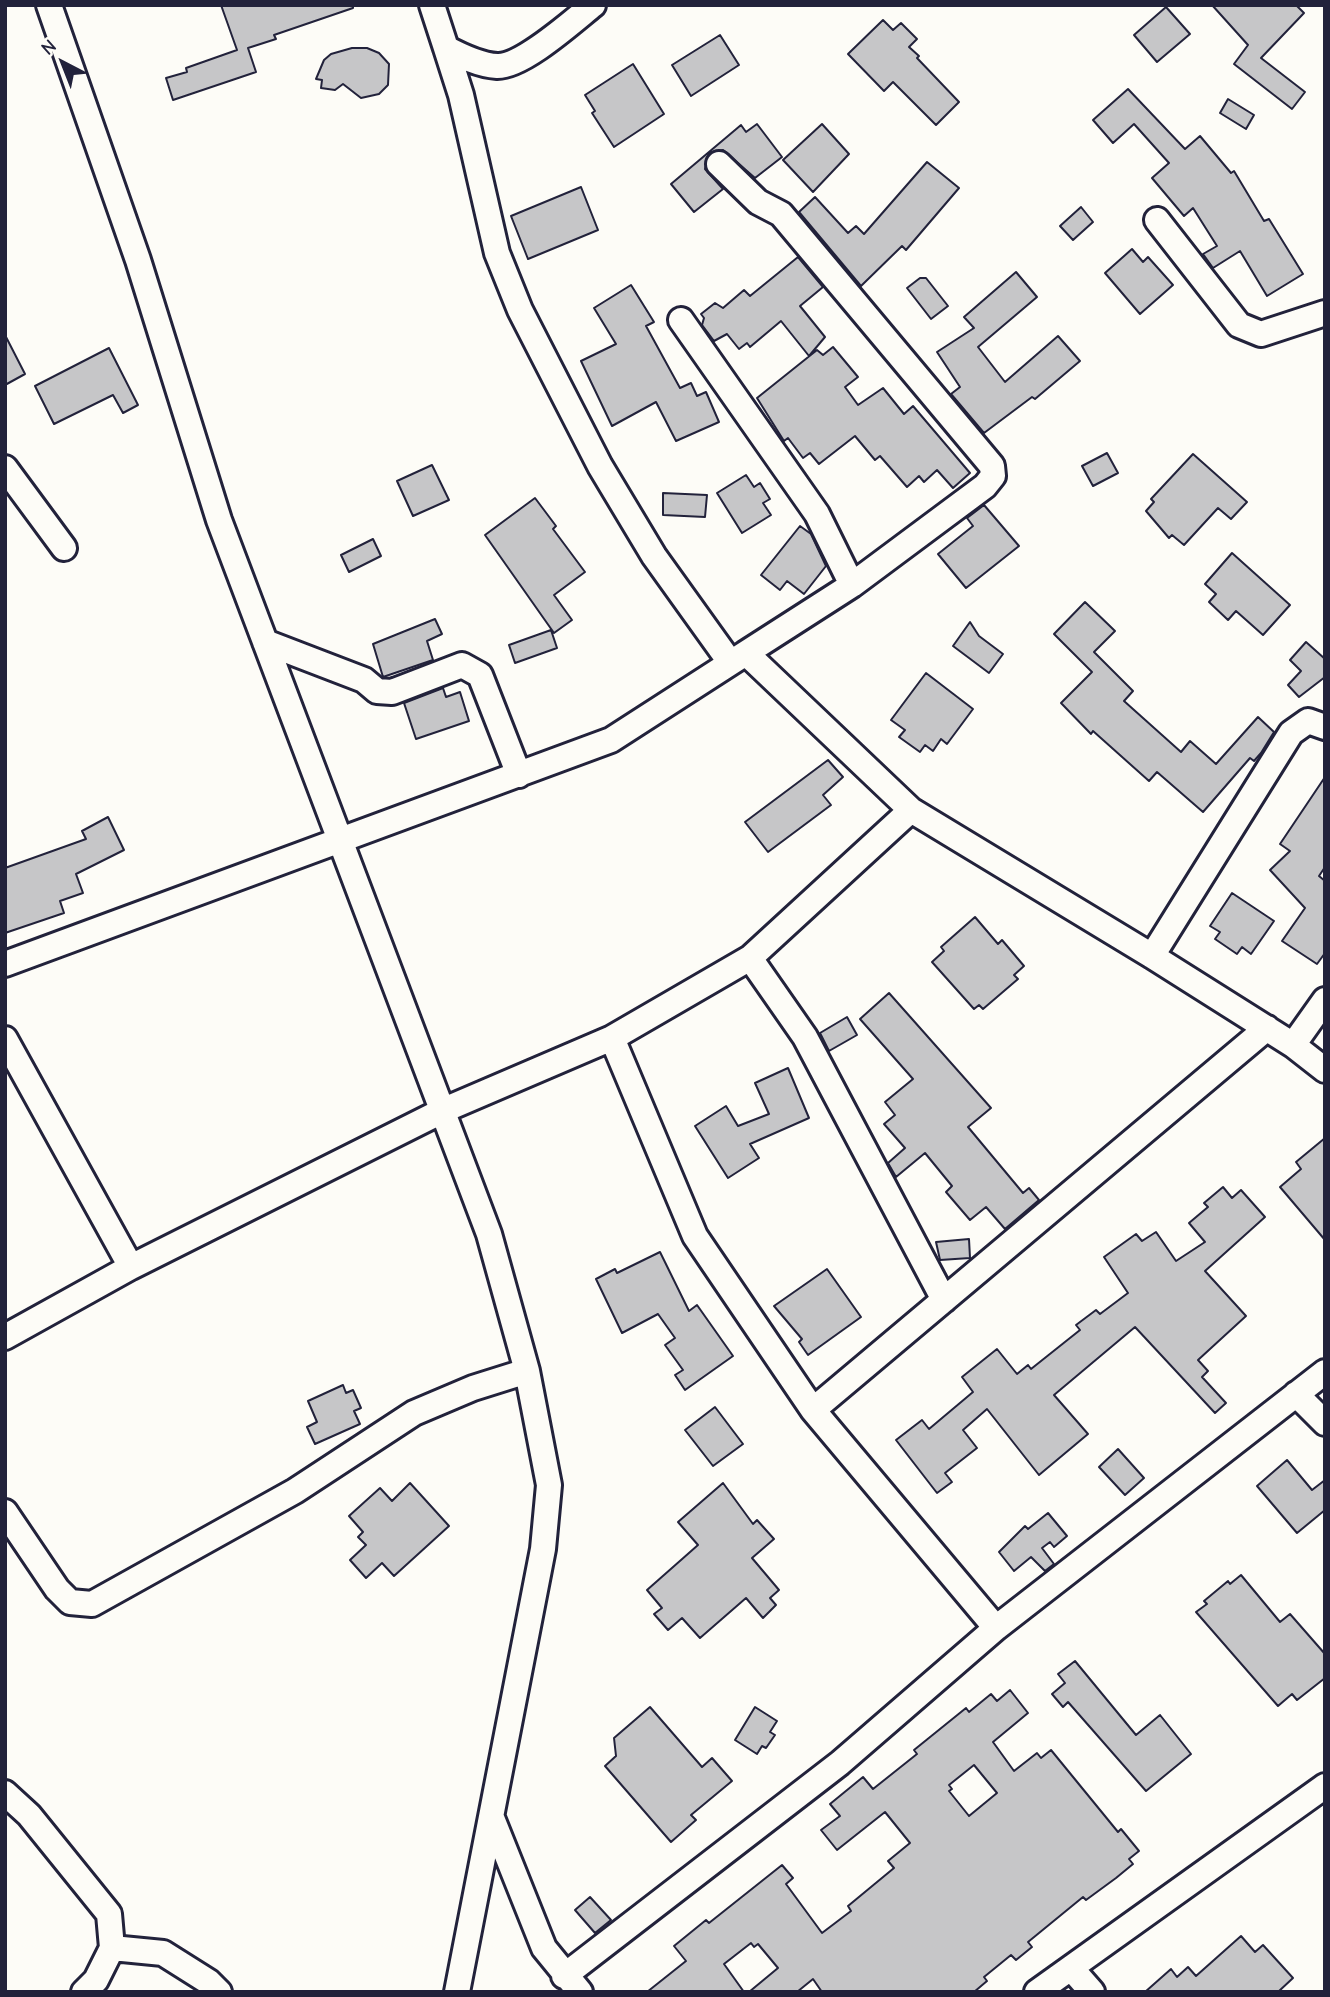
<!DOCTYPE html>
<html>
<head>
<meta charset="utf-8">
<style>
	body { margin:0 }
	#map { position:relative; width:1330px; height:1997px; overflow:hidden; background:#fdfcf7; font-family:"Comic Neue",sans-serif }
	canvas { display:block }
	.frame { position:absolute; inset:0; border:7px solid #22223b; pointer-events:none }
	.north { position:absolute; left:28px; top:28px; width:70px; height:70px; -webkit-text-stroke:5px #fdfcf7; paint-order:stroke; rotate:318deg; font-size:19px; font-weight:700; line-height:28px; text-align:center; color:#22223b }
	.north::after { content:''; display:block; margin:auto; width:24px; height:32px; background:#22223b; clip-path:polygon(50% 0,100% 100%,50% 72%,0 100%) }
</style>
</head>
<body>
<div id="map">
<canvas width="1330" height="1997"></canvas>
<div class="frame"></div>
<div class="north">N</div>
</div>
<script>
const ctx = document.querySelector('canvas').getContext('2d');
ctx.lineJoin = 'round';
function paint(path, color) { ctx.fillStyle = color; ctx.fill(path, 'evenodd'); }
function trace(path, color, width, dash) { ctx.strokeStyle = color; ctx.lineWidth = width; ctx.lineCap = dash ? 'butt' : 'round'; ctx.setLineDash(dash || []); ctx.stroke(path); }
const building = new Path2D(`
	M221,5H353V8L274,35L276,39L248,48L256,72L173,100L166,78L187,72L186,68L237,50Z
	M1212,5H1296L1304,13L1261,58L1305,92L1292,109L1234,64L1248,45Z
	M1166,7L1190,34L1157,62L1134,35Z
	M883,20L893,30L901,23L917,39L909,47L919,56L917,58L959,102L936,125L893,82L884,91L848,54Z
	M720,35L739,65L691,96L672,65Z
	M352,48H367L379,53L389,64L388,85L379,94L361,98L343,84L335,90L321,88L322,80L316,79L324,60L331,54Z
	M633,64L664,114L614,147L592,113L595,111L585,95Z
	M1128,89L1185,149L1200,136L1231,173L1234,171L1264,221L1269,219L1303,274L1267,296L1240,251L1213,268L1203,254L1217,246L1193,208L1184,216L1152,178L1169,163L1134,124L1113,143L1093,120Z
	M1228,99L1254,115L1246,129L1220,113Z
	M757,124L782,157L755,178L723,150L709,153L705,169L723,189L694,212L671,184L741,125L746,132Z
	M822,124L849,154L813,192L783,160Z
	M927,162L959,188L906,250L902,246L861,286L799,212L815,197L848,233L856,226L864,234Z
	M581,187L598,230L528,259L511,216Z
	M1081,207L1093,222L1073,240L1060,226Z
	M1132,249L1143,262L1148,257L1173,285L1140,314L1105,273Z
	M798,257L823,287L800,306L825,337L809,356L781,321L750,347L747,343L739,349L727,334L714,341L702,325L704,318L701,314L715,303L723,308L744,290L750,296Z
	M1016,272L1037,297L978,347L1005,382L1058,336L1080,361L1035,399L1032,397L984,433L951,394L960,387L937,352L974,328L964,317Z
	M920,278H926L948,306L931,319L907,288Z
	M631,285L654,322L646,326L680,388L691,383L697,396L706,392L719,422L676,441L656,402L612,426L581,361L616,344L594,308Z
	M5,335L25,374L5,385Z
	M833,347L858,377L845,387L858,405L883,388L904,414L913,406L970,473L953,488L937,470L924,482L919,476L907,487L880,456L875,460L855,436L819,464L810,453L803,458L788,438L784,441L757,398L817,350L823,355Z
	M109,348L138,405L123,413L113,395L54,424L35,386Z
	M1107,453L1118,473L1093,486L1082,466Z
	M1193,454L1247,502L1231,519L1218,508L1184,545L1172,535L1169,538L1146,511L1154,502L1151,499Z
	M432,465L449,500L413,516L397,481Z
	M746,475L754,487L760,483L770,499L763,503L771,515L742,533L717,493Z
	M663,493L707,495L705,517L663,515Z
	M535,498L556,526L553,529L585,572L554,595L572,620L554,633L485,535Z
	M984,505L1019,546L966,588L938,554L973,526L967,518Z
	M800,526L811,534L826,566L804,594L787,581L780,590L761,575Z
	M373,539L381,556L349,572L341,555Z
	M1232,553L1290,605L1263,635L1236,611L1228,620L1209,602L1216,594L1205,584Z
	M1085,602L1115,631L1094,652L1133,691L1124,701L1181,752L1190,741L1216,764L1258,717L1274,732L1261,753L1254,761L1250,758L1203,812L1157,772L1149,781L1093,731L1091,734L1061,703L1092,672L1054,634Z
	M435,619L442,634L427,641L433,660L383,677L373,644Z
	M970,622L979,636L1003,654L989,673L953,646Z
	M551,630L557,648L515,663L509,645Z
	M1306,642L1325,659V677L1299,697L1288,685L1301,671L1290,660Z
	M926,673L973,709L947,744L941,739L933,751L925,745L920,752L899,737L905,730L891,720Z
	M443,688L446,697L460,692L469,721L416,739L404,703Z
	M828,760L843,777L823,795L831,805L768,852L745,822Z
	M1325,777V867L1319,876L1325,881V953L1317,964L1282,941L1305,908L1270,870L1290,851L1280,844Z
	M108,817L124,850L76,874L83,893L60,901L64,913L5,933V868L86,839L82,831Z
	M1232,893L1274,921L1251,954L1242,947L1237,954L1215,939L1220,932L1210,926Z
	M975,917L998,944L1002,940L1024,966L1014,975L1018,979L983,1009L979,1005L974,1009L932,962L944,951L941,947Z
	M889,993L991,1108L968,1127L1023,1193L1029,1188L1039,1200L1005,1229L986,1207L970,1220L946,1192L952,1186L925,1153L896,1177L888,1163L905,1148L884,1124L895,1115L885,1102L913,1079L860,1019Z
	M847,1017L857,1035L829,1051L820,1033Z
	M788,1068L809,1118L750,1144L759,1158L728,1178L695,1126L726,1106L738,1126L769,1114L755,1083Z
	M1325,1138V1240L1280,1187L1301,1169L1296,1162Z
	M1223,1187L1232,1198L1241,1190L1265,1217L1205,1271L1246,1316L1198,1360L1208,1371L1202,1377L1226,1403L1215,1413L1135,1327L1054,1395L1088,1434L1039,1475L987,1409L963,1430L977,1448L945,1473L952,1482L937,1493L896,1440L922,1420L929,1429L973,1392L962,1377L997,1349L1017,1374L1028,1365L1031,1369L1080,1330L1076,1325L1096,1310L1100,1314L1128,1293L1104,1257L1136,1234L1142,1241L1156,1232L1176,1261L1205,1242L1189,1223L1208,1207L1204,1203Z
	M969,1239L970,1258L940,1260L936,1242Z
	M660,1252L689,1311L697,1305L733,1356L685,1390L675,1375L683,1370L665,1345L675,1338L658,1314L622,1333L596,1279L615,1269L617,1273Z
	M827,1269L861,1317L808,1355L799,1342L802,1339L774,1306Z
	M343,1385L346,1393L353,1390L361,1408L354,1411L360,1424L315,1444L307,1427L317,1422L308,1401Z
	M715,1407L743,1444L713,1466L685,1430Z
	M1118,1449L1144,1478L1125,1495L1099,1467Z
	M1287,1460L1312,1490L1325,1480V1510L1297,1533L1257,1486Z
	M410,1483L449,1526L394,1576L382,1563L366,1578L350,1560L366,1545L358,1537L363,1532L349,1516L380,1488L392,1501Z
	M723,1483L753,1524L757,1520L774,1539L752,1558L779,1590L770,1598L776,1605L763,1618L746,1598L700,1638L682,1618L668,1630L654,1614L662,1608L647,1590L698,1545L678,1522Z
	M1048,1513L1067,1536L1054,1547L1050,1542L1042,1548L1054,1564L1045,1571L1031,1557L1014,1571L999,1552L1025,1526L1028,1529Z
	M1241,1575L1280,1622L1290,1614L1325,1654V1678L1297,1700L1292,1694L1278,1706L1196,1612L1207,1604L1204,1601L1228,1581L1230,1584Z
	M1075,1661L1136,1735L1160,1715L1191,1754L1146,1791L1068,1702L1063,1707L1052,1694L1065,1683L1058,1674Z
	M1010,1690L1028,1713L993,1742L1014,1771L1037,1753L1041,1758L1051,1750L1118,1832L1121,1829L1139,1851L1129,1859L1133,1864L1116,1878L1086,1900L1083,1897L1028,1942L1032,1947L1016,1960L1011,1955L984,1977L987,1981L974,1992H822L813,1979L797,1992H749L778,1968L758,1944L754,1947L751,1943L724,1964L744,1992H647L686,1961L674,1946L706,1920L709,1923L782,1865L793,1878L786,1884L822,1933L851,1911L848,1906L894,1868L888,1861L910,1843L885,1812L837,1850L821,1830L840,1816L830,1804L863,1777L873,1789L917,1754L914,1750L966,1708L969,1712L991,1694L997,1701ZM974,1765L997,1793L969,1816L949,1791L952,1789L949,1785Z
	M650,1707L702,1767L712,1758L732,1781L691,1815L696,1820L671,1842L605,1766L616,1756L614,1738Z
	M755,1707L777,1721L770,1732L775,1735L766,1748L762,1746L757,1754L735,1740Z
	M590,1897L611,1920L595,1933L575,1910Z
	M1241,1936L1255,1952L1263,1945L1293,1978L1278,1992H1145L1171,1969L1177,1977L1188,1967L1196,1976Z`);
paint(building, '#c6c6c8');
trace(building, '#22223b', 2);
const minor = new Path2D(`
	M49,5L138,260L219,520L489,1234L527,1371L549,1485L543,1549L457,1992
	M432,5L446,48C461,56 479,65 497,66C522,67 573,21 593,5
	M446,48L461,95L497,253L520,310L600,466L654,556L730,662
	M719,164L758,202L781,214L992,466L993,476L985,486L852,585L746,653
	M1157,220L1239,325L1261,334L1325,313
	M681,320L817,514L852,585
	M5,468L64,548
	M265,642L364,680L377,691L392,692L462,665L480,675L519,775
	M1152,956L1291,733L1308,721L1325,727
	M750,958L805,1037L944,1300
	M5,964L611,740L746,653L911,810L1152,956L1293,1045L1325,1070
	M612,1038L695,1236L813,1410L996,1628
	M5,1039L131,1267
	M1293,1045L1325,1000
	M5,1337L131,1267L444,1110L612,1038L750,958L911,810
	M1296,1394L1325,1423
	M813,1410L1267,1028
	M5,1512L57,1589L70,1602L92,1604L295,1491L414,1413L473,1388L527,1371
	M5,1793L29,1815L109,1914L112,1948L96,1980L84,1992
	M492,1818L544,1948L580,1992
	M112,1948L163,1953L209,1982L219,1992
	M1071,1968L1092,1992
	M564,1976L840,1763L996,1628L1325,1372
	M1037,1992L1325,1786`);
trace(minor, '#22223b', 30);
trace(minor, '#fdfcf7', 24);
</script>
</body>
</html>
